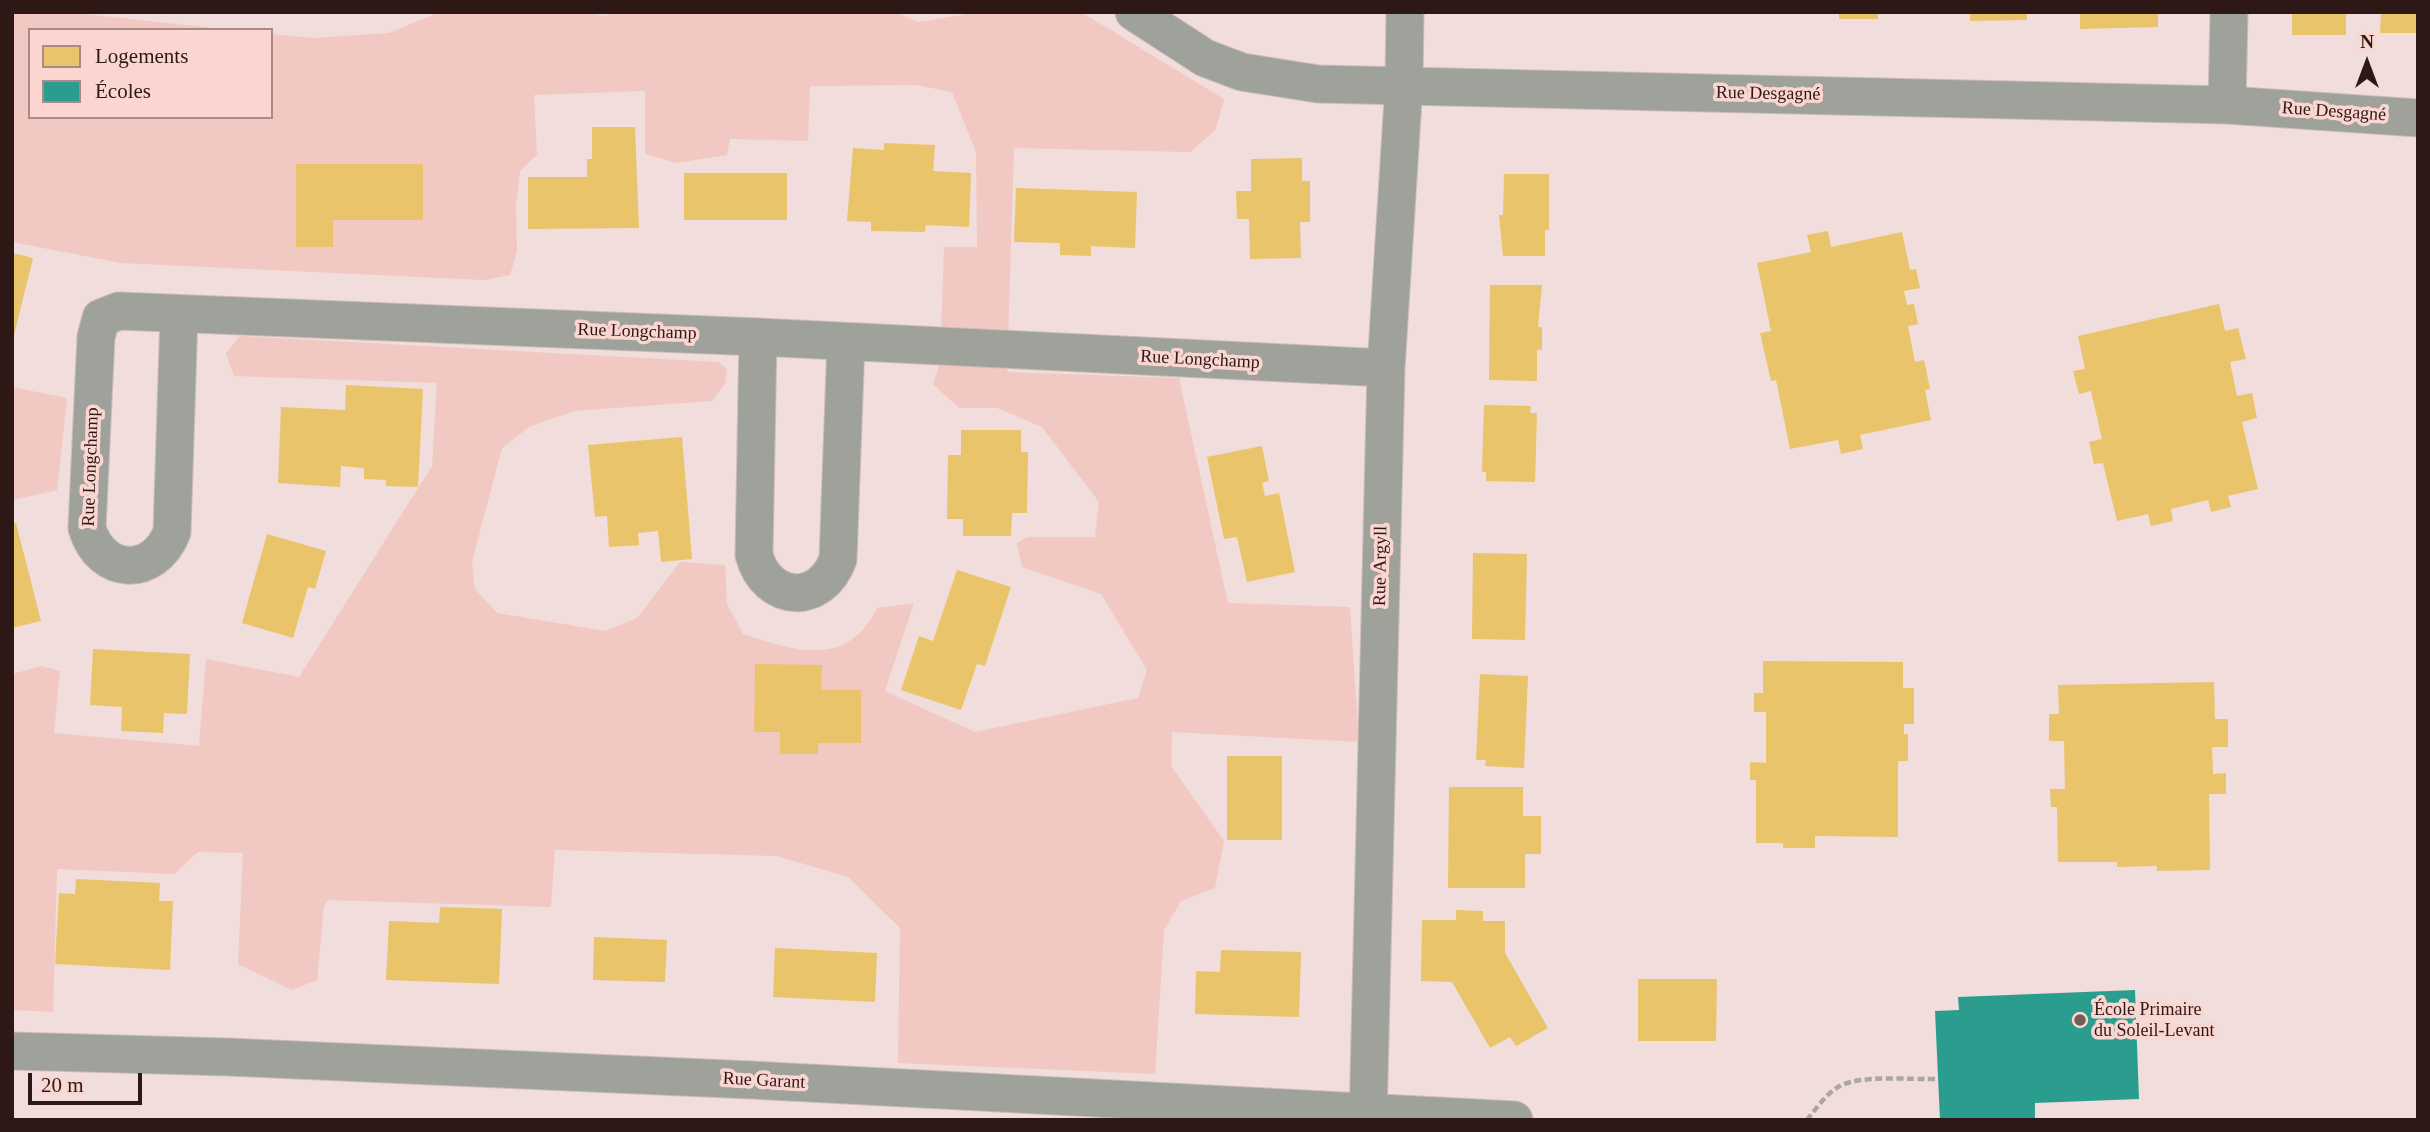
<!DOCTYPE html>
<html>
<head>
<meta charset="utf-8">
<style>
	body { margin:0 }
	#map { position:relative; width:2430px; height:1132px; overflow:hidden; background:#f1dddb; font-family:Georgia,serif }
	canvas { display:block }
	.frame { position:absolute; inset:0; border:14px solid #2d1815; pointer-events:none }
	.legend { position:absolute; left:28px; top:28px; width:245px; height:91px; box-sizing:border-box; background:#fbd6d1; border:2px solid #a98a86; margin:0; padding:9px 12px; list-style:none; font-size:21px; color:#2d1815 }
	.legend li { display:flex; align-items:center; gap:14px; height:35px }
	.legend b { width:35px; border:2px solid #a98a86 }
	.north { position:absolute; left:2332px; top:28px; width:70px; height:70px; -webkit-text-stroke:5px #fbd6d1; paint-order:stroke; rotate:0deg; font-size:19px; font-weight:700; line-height:28px; text-align:center; color:#2d1815 }
	.north::after { content:''; display:block; margin:auto; width:24px; height:32px; background:#2d1815; clip-path:polygon(50% 0,100% 100%,50% 72%,0 100%) }
	.scale { position:absolute; left:28px; top:1073px; width:114px; height:32px; box-sizing:border-box; border:4px solid #2d1815; border-top:0; padding-left:9px; font-size:21px; line-height:24px; white-space:nowrap; color:#2d1815; -webkit-text-stroke:5px #fbd6d1; paint-order:stroke }
</style>
</head>
<body>
<div id="map">
<canvas width="2430" height="1132"></canvas>
<div class="frame"></div>
<ul class="legend">
<li><b style="height:19px;background:#e9c46a"></b>Logements</li>
<li><b style="height:19px;background:#2a9d8f"></b>Écoles</li>
</ul>
<div class="north">N</div>
<div class="scale">20 m</div>
</div>
<script>
const ctx = document.querySelector('canvas').getContext('2d');
ctx.lineJoin = 'round';
function paint(path, color) { ctx.fillStyle = color; ctx.fill(path, 'evenodd'); }
function trace(path, color, width, dash) { ctx.strokeStyle = color; ctx.lineWidth = width; ctx.lineCap = dash ? 'butt' : 'round'; ctx.setLineDash(dash || []); ctx.stroke(path); }
function label(font, color, halo, rows, align = 'center') {
  ctx.font = font + ' Georgia,serif'; ctx.lineWidth = 7; ctx.setLineDash([]); ctx.textBaseline = 'middle'; ctx.strokeStyle = halo; ctx.fillStyle = color; for (const [text, x, y, turn = 0] of rows) {
    ctx.save(); ctx.translate(x, y); ctx.rotate((+turn || 0) * Math.PI / 180); ctx.textAlign = isNaN(turn) ? turn : align; if (halo) ctx.strokeText(text, 0, 0); ctx.fillText(text, 0, 0); ctx.restore();
  }
}
paint(new Path2D(`
	M12,12H66L232,30H30V117H271V34L313,38L389,33L440,12H582L605,16L616,12H895L918,22L981,12H1081L1224,99L1215,131L1190,152L1014,148L1007,372L1179,378L1228,603L1350,607L1359,742L1172,732L1171,766L1224,841L1215,888L1181,901L1164,930L1155,1074L898,1063L900,928L848,877L777,856L555,850L551,907L328,900L324,906L317,980L292,990L238,964L243,853L198,852L174,874L57,869L53,1012L12,1010V674L42,666L60,671L54,733L199,746L206,659L299,677L432,466L437,383L234,376L226,353L240,336L718,362L727,369L725,384L712,401L574,411L529,427L502,448L472,562L475,589L497,613L605,631L637,618L680,562L725,565L727,604L743,634C795,651 847,669 877,608L914,603L885,691L975,732L1138,698L1147,670L1101,594L1022,567L1017,543L1028,537H1095L1099,502L1042,427L997,408H959L933,384L940,363L944,247H977L976,152L952,92L916,85L810,86L808,141L730,139L727,155L676,163L645,154V91L534,95L537,155L520,171L516,205L517,251L510,275L484,280L121,263L12,242Z
	M12,387L67,398L57,490L12,500Z`), '#f2c8c2');
paint(new Path2D(`
	M1839,12H1878V19H1839Z
	M1970,12H2027V20L1970,21Z
	M2080,12H2158V27L2080,29Z
	M2292,12H2346V35H2292Z
	M2381,12H2418V33H2380Z
	M592,127H635L639,228L528,229V177H587V159H592Z
	M884,143L935,145L933,171L971,173L969,227L926,225L925,232L871,231V222L847,221L853,148L884,150Z
	M1302,158V181H1310V222H1300L1301,258L1250,259L1249,219H1237L1236,191H1251V159Z
	M296,164H423V220H333V247H296Z
	M684,173H787V220H684Z
	M1504,174H1549V230H1545V256H1503L1499,215H1503Z
	M1016,188L1137,192L1135,248L1091,246V256L1060,255V243L1014,242Z
	M1828,231L1831,247L1902,232L1910,270L1916,269L1920,288L1904,291L1907,305L1914,304L1918,324L1908,326L1915,362L1924,360L1930,389L1925,390L1931,420L1860,435L1863,449L1841,454L1838,440L1790,449L1776,380L1771,381L1760,333L1771,331L1757,263L1811,252L1807,235Z
	M12,253L33,258L13,339H12Z
	M1490,285H1542L1538,327H1542V350H1537V381L1489,380Z
	M2219,304L2225,331L2238,328L2246,359L2230,362L2237,396L2252,393L2257,418L2242,422L2258,489L2228,496L2231,507L2211,512L2208,500L2171,509L2173,521L2151,526L2148,514L2117,521L2103,463L2094,464L2089,442L2102,439L2091,391L2079,394L2073,371L2085,369L2078,336Z
	M346,385L423,389L418,487L386,486V480L364,479V468L341,466L340,487L278,483L281,407L345,410Z
	M1484,405L1531,406L1530,413H1537L1535,482L1486,481V472H1482Z
	M961,430H1021V452H1028L1027,513H1012L1011,536H963V519H947L948,455H961Z
	M682,437L692,559L661,562L658,531L638,533L639,545L609,547L607,516L595,517L588,445Z
	M1262,446L1269,481L1262,483L1265,496L1279,493L1295,572L1247,582L1237,537L1224,539L1207,457Z
	M16,523L41,621L12,628V524Z
	M267,534L326,551L315,589L308,587L293,638L242,623Z
	M1473,553L1527,554L1525,640L1472,639Z
	M957,570L1011,587L985,666L977,664L961,710L901,690L919,636L933,641Z
	M93,649L190,654L187,714L164,713L163,733L121,731L122,707L90,705Z
	M1763,661L1903,662V688H1914V724H1904V734H1908V761H1898V837L1815,836V848H1783V843H1756V780H1750V762L1766,763V712H1754V693H1763Z
	M755,664L822,665L821,690H861V743H818V754H780V732H754Z
	M1480,674L1528,676L1524,768L1485,766L1486,760H1476Z
	M2214,682L2215,719H2228V747H2212L2213,774L2226,773V794H2209L2210,870L2157,871V866L2117,867V862H2058L2057,807H2051L2050,789H2065L2064,741H2049V714H2059L2058,685Z
	M1227,756H1282V840H1227Z
	M1449,787H1523V816H1541V854H1525V888H1448Z
	M76,879L160,883L159,901H173L170,970L55,964L59,893L75,894Z
	M440,907L502,909L499,984L386,980L389,921L439,923Z
	M1456,910L1483,911V921H1505V953L1548,1028L1516,1046L1510,1037L1490,1048L1452,982L1421,981L1422,920H1456Z
	M594,937L667,940L665,982L593,980Z
	M775,948L877,953L875,1002L773,997Z
	M1221,950L1301,952L1299,1017L1195,1014L1196,971L1220,972Z
	M1638,979H1717L1716,1041H1638Z`), '#e9c46a');
paint(new Path2D(`
	M2135,990L2139,1099L2035,1103V1120H1940L1935,1011L1959,1010L1958,997Z`), '#2a9d8f');
const street = new Path2D(`
	M1134,12L1205,58L1242,72L1318,84L2227,105L2418,118
	M2227,105L2229,12
	M179,314L172,532C154,578 101,576 87,528L96,337L101,318L119,311L758,337L1386,368
	M758,337L754,555C767,603 821,606 838,559L846,342
	M12,1051L228,1057L751,1080L1514,1120
	M1368,1120L1386,368L1404,84L1405,12`);
trace(street, '#ccbbb9', 39);
trace(new Path2D(`
	M1807,1120C1816,1109 1825,1095 1838,1087C1859,1074 1912,1080 1938,1079`), '#aaa7a1', 4.5, [7, 3.5]);
trace(street, '#9ea29a', 37);
for (const [x, y, r, color] of [
	[2080,1020,7,"#725d5a"]
]) { const dot = new Path2D(); dot.arc(x, y, r, 0, 2 * Math.PI); ctx.fillStyle = color; ctx.fill(dot); trace(dot, '#fbd6d1', 2.5); }
label('18px', '#2d1815', '#fbd6d1', [
	["Rue Desgagné",1768,94,1],
	["Rue Desgagné",2334,112,4],
	["Rue Longchamp",637,332,2],
	["Rue Longchamp",1200,360,3],
	["Rue Longchamp",91,467,-88],
	["Rue Argyll",1381,566,-89],
	["Rue Garant",764,1081,3]
]);
label('18px', '#2d1815', '#fbd6d1', [
	["École Primaire",2094,1010],
	["du Soleil-Levant",2094,1031]
], 'left');
</script>
</body>
</html>
